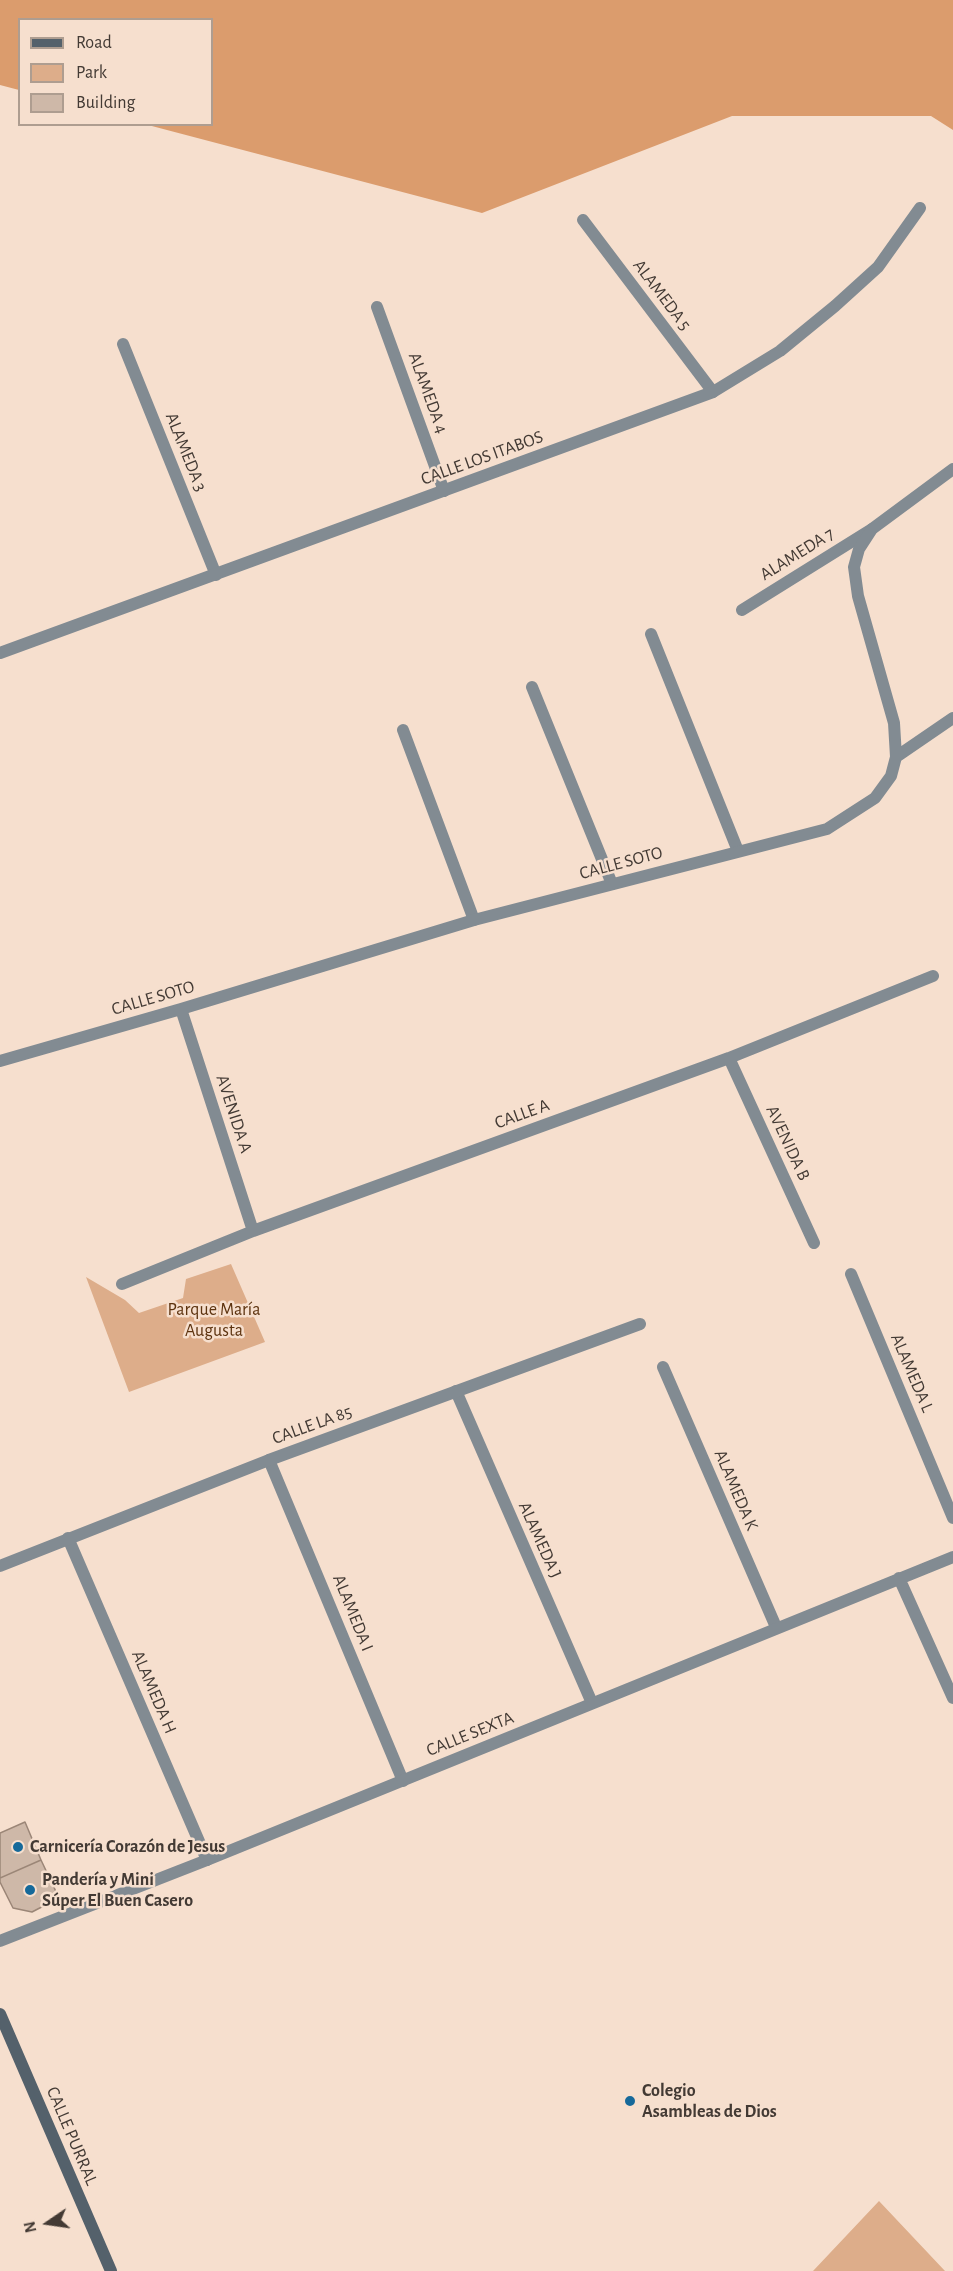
<!DOCTYPE html>
<html>
<head>
<meta charset="utf-8">
<style>
	body { margin:0 }
	#map { position:relative; width:953px; height:2271px; overflow:hidden; background:#f6dfce; font-family:"Alegreya Sans",sans-serif }
	canvas { display:block }
	.legend { position:absolute; left:18px; top:18px; width:195px; height:108px; box-sizing:border-box; background:#f6dfce; border:2px solid #ae9d90; margin:0; padding:8px 10px; list-style:none; font-size:18px; color:#433a34 }
	.legend li { display:flex; align-items:center; gap:12px; height:30px }
	.legend b { width:30px; border:2px solid #ae9d90 }
	.north { position:absolute; left:18px; top:2193px; width:60px; height:60px; -webkit-text-stroke:4px #f6dfce; paint-order:stroke; rotate:257deg; font-size:16px; font-weight:700; line-height:24px; text-align:center; color:#433a34 }
	.north::after { content:''; display:block; margin:auto; width:21px; height:27px; background:#433a34; clip-path:polygon(50% 0,100% 100%,50% 72%,0 100%) }
</style>
</head>
<body>
<div id="map">
<canvas width="953" height="2271"></canvas>
<ul class="legend">
<li><b style="height:8px;background:#54616b"></b>Road</li>
<li><b style="height:16px;background:#ddad8a"></b>Park</li>
<li><b style="height:16px;background:#ceb8a8"></b>Building</li>
</ul>
<div class="north">N</div>
</div>
<script>
const ctx = document.querySelector('canvas').getContext('2d');
ctx.lineJoin = 'round';
function paint(path, color) { ctx.fillStyle = color; ctx.fill(path, 'evenodd'); }
function trace(path, color, width, dash) { ctx.strokeStyle = color; ctx.lineWidth = width; ctx.lineCap = dash ? 'butt' : 'round'; ctx.setLineDash(dash || []); ctx.stroke(path); }
function label(font, color, halo, rows, align = 'center') {
  ctx.font = font + ' "Alegreya Sans",sans-serif'; ctx.lineWidth = 5; ctx.setLineDash([]); ctx.textBaseline = 'middle'; ctx.strokeStyle = halo; ctx.fillStyle = color; for (const [text, x, y, turn = 0] of rows) {
    ctx.save(); ctx.translate(x, y); ctx.rotate((+turn || 0) * Math.PI / 180); ctx.textAlign = isNaN(turn) ? turn : align; if (halo) ctx.strokeText(text, 0, 0); ctx.fillText(text, 0, 0); ctx.restore();
  }
}
paint(new Path2D(`
	M231,1264L265,1342L129,1392L86,1277L125,1300L139,1313L183,1298L186,1279Z
	M879,2201L945,2271H813Z`), '#ddad8a');
paint(new Path2D(`
	M0,0H953V130L931,116H732L482,213L148,125L212,124V20H20L19,90L0,85Z`), '#db9c6d');
const building = new Path2D(`
	M25,1822L41,1860L0,1878V1833Z
	M41,1860L59,1898L32,1912L13,1908L0,1882V1878Z`);
paint(building, '#ceb8a8');
trace(building, '#9b8677', 1.5);
trace(new Path2D(`
	M583,220L713,392
	M377,307L444,491
	M123,344L216,575
	M742,610L872,529
	M651,634L738,851
	M532,687L612,884
	M403,730L474,920
	M851,1274L953,1518
	M663,1367L776,1627
	M456,1391L592,1703
	M269,1460L403,1781
	M68,1538L207,1860`), '#828b92', 12);
trace(new Path2D(`
	M0,653L713,392L780,351L835,306L878,267L920,208
	M896,757L953,718
	M181,1009L253,1231
	M729,1058L814,1243
	M0,1061L181,1009L474,920L827,829L875,798L891,776L896,757L894,723L858,596L854,567L859,549L872,529L953,469
	M122,1284L253,1231L729,1058L933,976
	M0,1566L269,1460L640,1324
	M899,1578L953,1698
	M0,1941L207,1860L953,1557`), '#828b92', 12);
trace(new Path2D(`
	M0,2014L111,2271`), '#54616b', 12);
for (const [x, y, r, color] of [
	[18,1847,6,"#16699a"],
	[30,1890,6,"#16699a"],
	[630,2101,6,"#16699a"]
]) { const dot = new Path2D(); dot.arc(x, y, r, 0, 2 * Math.PI); ctx.fillStyle = color; ctx.fill(dot); trace(dot, '#f6dfce', 2); }
label('18px', '#433a34', '#f6dfce', [
	["ALAMEDA 5",662,295,53],
	["ALAMEDA 4",428,393,70],
	["ALAMEDA 3",186,452,68],
	["CALLE LOS ITABOS",482,458,-20],
	["ALAMEDA 7",797,554,-32],
	["CALLE SOTO",621,863,-15],
	["CALLE SOTO",153,998,-16],
	["AVENIDA A",234,1114,72],
	["CALLE A",522,1114,-20],
	["AVENIDA B",788,1143,65],
	["ALAMEDA L",912,1373,67],
	["CALLE LA 85",312,1425,-20],
	["ALAMEDA K",736,1490,67],
	["ALAMEDA J",540,1540,66],
	["ALAMEDA I",353,1613,68],
	["ALAMEDA H",154,1692,67],
	["CALLE SEXTA",470,1734,-22],
	["CALLE PURRAL",72,2136,67]
]);
label('18px', '#5d330f', '#f6dfce', [
	["Parque María",214,1310],
	["Augusta",214,1331]
]);
label('bold 18px', '#433a34', '#f6dfce', [
	["Carnicería Corazón de Jesus",30,1847],
	["Pandería y Mini",42,1880],
	["Súper El Buen Casero",42,1901],
	["Colegio",642,2091],
	["Asambleas de Dios",642,2112]
], 'left');
</script>
</body>
</html>
